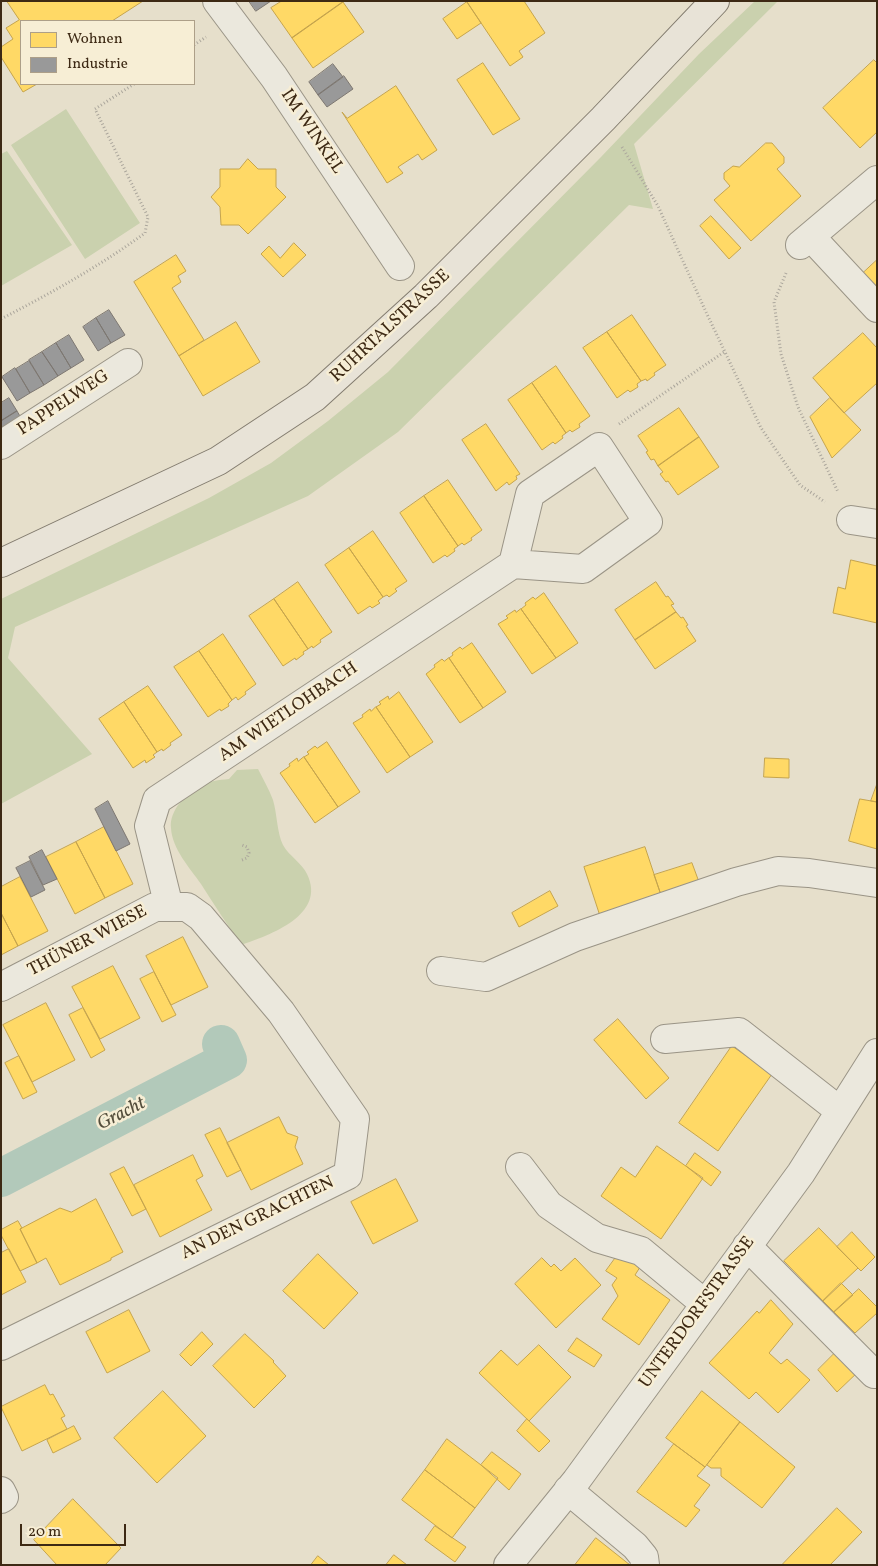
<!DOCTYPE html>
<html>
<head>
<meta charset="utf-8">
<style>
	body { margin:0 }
	#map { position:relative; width:878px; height:1566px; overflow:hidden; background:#e6dfcb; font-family:Vollkorn,serif }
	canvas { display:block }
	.frame { position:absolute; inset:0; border:2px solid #3d2914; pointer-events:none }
	.legend { position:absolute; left:20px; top:20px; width:175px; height:65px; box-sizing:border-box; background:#f7eed5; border:1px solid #ad9f88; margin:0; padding:6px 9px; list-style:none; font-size:15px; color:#3d2914 }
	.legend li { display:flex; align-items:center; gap:10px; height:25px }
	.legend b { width:25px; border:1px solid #ad9f88 }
	.scale { position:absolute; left:20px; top:1524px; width:106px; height:22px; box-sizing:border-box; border:2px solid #3d2914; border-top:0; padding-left:6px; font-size:15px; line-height:18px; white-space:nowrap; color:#3d2914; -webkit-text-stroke:4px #f7eed5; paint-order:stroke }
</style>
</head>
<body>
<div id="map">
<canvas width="878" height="1566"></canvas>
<div class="frame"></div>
<ul class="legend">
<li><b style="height:14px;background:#ffd966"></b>Wohnen</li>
<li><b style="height:14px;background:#999"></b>Industrie</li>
</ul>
<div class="scale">20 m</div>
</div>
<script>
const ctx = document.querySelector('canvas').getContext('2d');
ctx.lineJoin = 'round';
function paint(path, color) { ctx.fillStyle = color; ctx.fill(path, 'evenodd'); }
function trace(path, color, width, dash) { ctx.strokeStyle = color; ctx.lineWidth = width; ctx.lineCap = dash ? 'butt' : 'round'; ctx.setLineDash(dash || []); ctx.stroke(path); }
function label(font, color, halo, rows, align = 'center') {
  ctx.font = font + ' Vollkorn,serif'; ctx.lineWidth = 5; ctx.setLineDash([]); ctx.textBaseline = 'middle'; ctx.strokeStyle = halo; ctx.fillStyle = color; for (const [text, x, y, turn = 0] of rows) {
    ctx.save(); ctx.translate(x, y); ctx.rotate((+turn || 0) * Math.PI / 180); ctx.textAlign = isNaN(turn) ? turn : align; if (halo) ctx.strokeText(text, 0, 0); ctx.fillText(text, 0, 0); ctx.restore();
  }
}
paint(new Path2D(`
	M755,1H778L634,144L653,209L629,205L398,432L308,496L15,627L8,658L92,754L1,804V599L209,498L271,463L328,421L388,372L601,157L699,54Z
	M66,109L140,223L85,259L11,145Z
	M7,151L72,245L1,286V154Z
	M258,769C263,779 269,789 273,800C277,813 277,833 283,845C289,856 302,863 307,874C327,915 270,935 241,945C228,925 214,905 201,884C190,868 172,849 171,828C169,811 186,793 200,786C209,781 219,780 229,779L237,770Z`), '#cad1ae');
const homes = new Path2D(`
	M7,1H143L112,21H21V84H37L23,92L1,57V47L13,39L6,28L19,20Z
	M282,1H342L343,2L292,38L271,8Z
	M468,1H524L545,33L519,51L523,57L510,66L467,2Z
	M343,2L364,32L313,68L292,38Z
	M467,2L481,23L457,39L443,19Z
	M874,60L877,63V132L860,148L823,108Z
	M483,63L520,119L493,135L457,80Z
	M396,86L437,150L422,160L418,154L398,167L403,173L387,183L342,112L347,118Z
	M766,143H772L784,157V163L777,169L801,196L751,241L714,200L730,186L724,179V173L733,166L739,167Z
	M248,159L258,169H276V187L286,197L248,234L239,225H221L220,207L211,197L220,187V169H239Z
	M711,216L741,248L729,259L700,226Z
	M294,243L306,255L283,277L261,254L269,246L280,258Z
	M176,255L186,271L178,276L181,282L172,288L204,340L179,356L134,282Z
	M877,260V295L861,275Z
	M632,315L666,365L654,373L655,375L647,381L646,379L641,381L607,332Z
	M236,322L260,362L203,396L179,356Z
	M607,332L641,381L637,384L638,387L630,392L628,390L617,398L583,348Z
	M863,333L877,348V383L844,413L813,378Z
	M556,366L590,416L579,424L580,427L572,432L570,430L566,433L532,383Z
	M532,383L566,433L562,436L563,438L555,444L553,442L542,450L508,400Z
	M830,398L861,430L832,458L810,417Z
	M679,408L699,437L658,466L654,459L651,460L646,452L648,451L638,436Z
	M486,424L520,474L516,476L517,479L509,485L507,482L496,491L462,440Z
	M699,437L719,467L678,495L668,481L666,482L660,474L663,472L658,466Z
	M448,480L482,530L471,538L472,540L464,545L462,543L458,546L424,496Z
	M424,496L458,546L454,549L455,551L447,557L445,555L433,563L400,513Z
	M373,531L407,581L395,589L397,591L389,597L387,595L383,597L349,548Z
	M349,548L383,597L378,601L380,603L372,608L370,606L358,614L325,565Z
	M851,560L877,566V623L833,613L838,587L845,589Z
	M298,582L332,632L320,640L321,642L313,648L312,646L308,649L274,599Z
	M656,582L666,597L668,596L674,604L671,605L676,612L635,640L615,610Z
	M544,593L578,643L556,658L521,609L526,605L525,603L533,597L535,599Z
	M274,599L308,649L303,652L304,654L296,660L295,658L283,666L249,616Z
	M521,609L556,658L532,674L498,624L508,618L506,616L515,610L516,612Z
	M676,612L681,618L683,617L688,625L686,626L696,641L655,669L635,640Z
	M223,634L256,684L245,692L246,694L238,700L236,697L232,700L199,651Z
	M472,643L506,692L483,708L449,658L453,655L452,653L460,647L462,649Z
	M199,651L232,700L228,704L229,706L221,711L220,709L208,717L174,667Z
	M449,658L483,708L460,723L426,674L435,667L434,665L442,659L444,661Z
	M148,686L182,735L170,743L171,745L163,751L162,749L157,752L124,702Z
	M399,692L433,742L410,757L376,707L381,704L379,702L388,696L389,699Z
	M124,702L157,752L153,755L155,757L146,763L145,760L133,768L99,719Z
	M376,707L410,757L387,773L353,723L363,717L362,715L370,709L371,711Z
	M327,742L360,792L338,807L304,757L309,754L307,752L315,746L317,748Z
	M304,757L338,807L315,823L280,773L290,766L289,764L297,758L298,761Z
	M765,758L789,759V778L764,777Z
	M877,784V802L871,801Z
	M860,799L877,802V849L849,841Z
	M104,827L133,884L105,898L76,842Z
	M76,842L105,898L75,914L46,857Z
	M645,847L661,895L600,916L584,867Z
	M692,863L699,882L661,895L654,875Z
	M20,877L48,931L18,946L1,913V887Z
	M550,891L558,906L519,927L512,913Z
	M1,913L18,946L1,955Z
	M183,937L208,987L171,1005L146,956Z
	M113,966L140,1018L100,1039L72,987Z
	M154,972L176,1015L162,1022L140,979Z
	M46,1003L75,1060L32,1082L3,1025Z
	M83,1008L105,1050L91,1058L69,1015Z
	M618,1019L669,1078L646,1099L594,1040Z
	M732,1046L772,1074L718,1151L679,1123Z
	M19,1056L37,1092L23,1099L5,1063Z
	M279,1117L287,1133L298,1137L295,1147L303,1164L251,1190L227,1143Z
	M220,1128L241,1170L227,1177L205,1135Z
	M657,1146L703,1178L661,1239L601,1196L621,1167L635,1177Z
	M695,1153L721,1172L711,1186L686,1166Z
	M193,1155L203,1176L196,1180L212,1210L160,1237L134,1185Z
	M124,1167L146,1209L132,1216L110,1174Z
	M396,1179L418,1221L373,1244L351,1202Z
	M96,1199L123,1252L111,1258V1260L60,1285L46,1258L37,1263L20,1229L60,1208L71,1212Z
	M18,1221L22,1228L20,1229L37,1263L20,1271L1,1235V1230Z
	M819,1228L858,1268L823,1301L784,1261Z
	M852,1232L875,1257L861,1271L837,1247Z
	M9,1249L26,1282L1,1295V1253Z
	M622,1249L642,1264L635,1275L670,1300L639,1345L602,1319L618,1296L612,1285L617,1278L606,1271Z
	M318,1254L358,1293L324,1329L283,1291Z
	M542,1258L551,1267L554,1264L561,1271L575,1258L601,1285L556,1328L515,1284Z
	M841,1283L853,1295L834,1312L823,1301Z
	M859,1289L877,1307V1313L855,1333L834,1312Z
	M771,1300L793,1324L769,1353L781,1364L787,1359L810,1380L778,1413L756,1392L749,1399L709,1363L757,1311L759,1313Z
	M129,1310L150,1351L107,1373L86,1332Z
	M202,1332L213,1344L191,1366L180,1355Z
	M245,1334L274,1361L273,1362L286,1376L254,1408L213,1366Z
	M577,1338L602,1355L594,1367L568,1351Z
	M539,1345L571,1377L529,1421L479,1373L501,1350L517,1365Z
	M839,1349L860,1370L837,1392L818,1370Z
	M45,1385L50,1395L53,1394L65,1416L61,1418L67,1429L22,1451L1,1407Z
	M163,1391L206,1436L157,1483L114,1438Z
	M702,1391L740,1422L705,1467L666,1438Z
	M527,1419L550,1441L539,1452L517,1431Z
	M740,1422L795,1467L762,1508L721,1476V1468H711L707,1465Z
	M74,1426L81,1439L53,1453L47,1440Z
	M447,1439L498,1478L475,1508L425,1470Z
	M674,1444L705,1467L697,1476L710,1485L694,1506L700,1510L686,1527L637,1492Z
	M492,1452L521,1474L509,1490L481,1465Z
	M425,1470L475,1508L452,1538L402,1500Z
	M73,1499L121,1548L105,1565H57L34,1540Z
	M837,1508L862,1532L830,1565H782Z
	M435,1526L466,1547L455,1562L425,1540Z
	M596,1538L630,1565H575Z
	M394,1555L407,1565H386Z
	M318,1556L329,1565H311Z`);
paint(homes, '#ffd966');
trace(homes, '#c5a44d', 1);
const industry = new Path2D(`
	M249,1H271L256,11Z
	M333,64L343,77L318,95L309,82Z
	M344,76L353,89L327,107L318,95Z
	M109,310L125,335L111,343L96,318Z
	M96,318L111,343L98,351L83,327Z
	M69,335L84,360L71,368L56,343Z
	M56,343L71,368L58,376L42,352Z
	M42,352L58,376L44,385L29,360Z
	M29,361L44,385L30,393L16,369Z
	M15,368L30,393L17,401L2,377Z
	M9,398L17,411L1,421V403Z
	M17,411L25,425L1,440V421Z
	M108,801L130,844L116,851L95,809Z
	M42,850L57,879L43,885L29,857Z
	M30,861L45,890L31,897L16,868Z`);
paint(industry, '#999');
trace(industry, '#7d7771', 1);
trace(new Path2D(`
	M1,1178L228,1060L221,1044`), '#b2c9ba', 38);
const minor = new Path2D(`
	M217,1L274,77L400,266
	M811,237L877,308
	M800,245L877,180
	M1,445L128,363
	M851,520L877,524
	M169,907L149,826L157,800L513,564L583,569L648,522L599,447L530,494L513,564
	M441,971L486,977L575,937L736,882L778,871L809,873L877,883
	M1,987L155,907H187L201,917L281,1012L355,1119L348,1175L1,1346
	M665,1039L739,1032L840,1111
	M520,1167L549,1205L597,1238L641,1251L705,1304
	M747,1246L874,1374H877
	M568,1490L635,1546L644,1557L645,1565
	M1,1491L4,1497L1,1499
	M508,1565L576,1481L801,1173L877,1053`);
const major = new Path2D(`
	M1,563L218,461L315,397L426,296L603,119L715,1`);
trace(minor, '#9a9486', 30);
trace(major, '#827b6e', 30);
trace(new Path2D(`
	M194,45L206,37
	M622,147L658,206L706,312L761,428L800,485L825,502
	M786,273L774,302L781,354L798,407L838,492
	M1,319C51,293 100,266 145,233L148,217L95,109L134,84
	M619,424L724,352
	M242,860L247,858L249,853L247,847L242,845`), '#aba69c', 3, [1, 2.5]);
trace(minor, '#ebe8dd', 28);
trace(major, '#e8e3d7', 28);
label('18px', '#3d2914', '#f7eed5', [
	["IM WINKEL",311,132,56],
	["RUHRTALSTRASSE",391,327,-43],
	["PAPPELWEG",64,404,-33],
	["AM WIETLOHBACH",289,713,-34],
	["THÜNER WIESE",88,942,-28],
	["AN DEN GRACHTEN",258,1219,-26],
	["UNTERDORFSTRASSE",698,1313,-54]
]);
label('italic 19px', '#544e3c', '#f7eed5', [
	["Gracht",122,1115,-27]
]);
</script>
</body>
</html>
